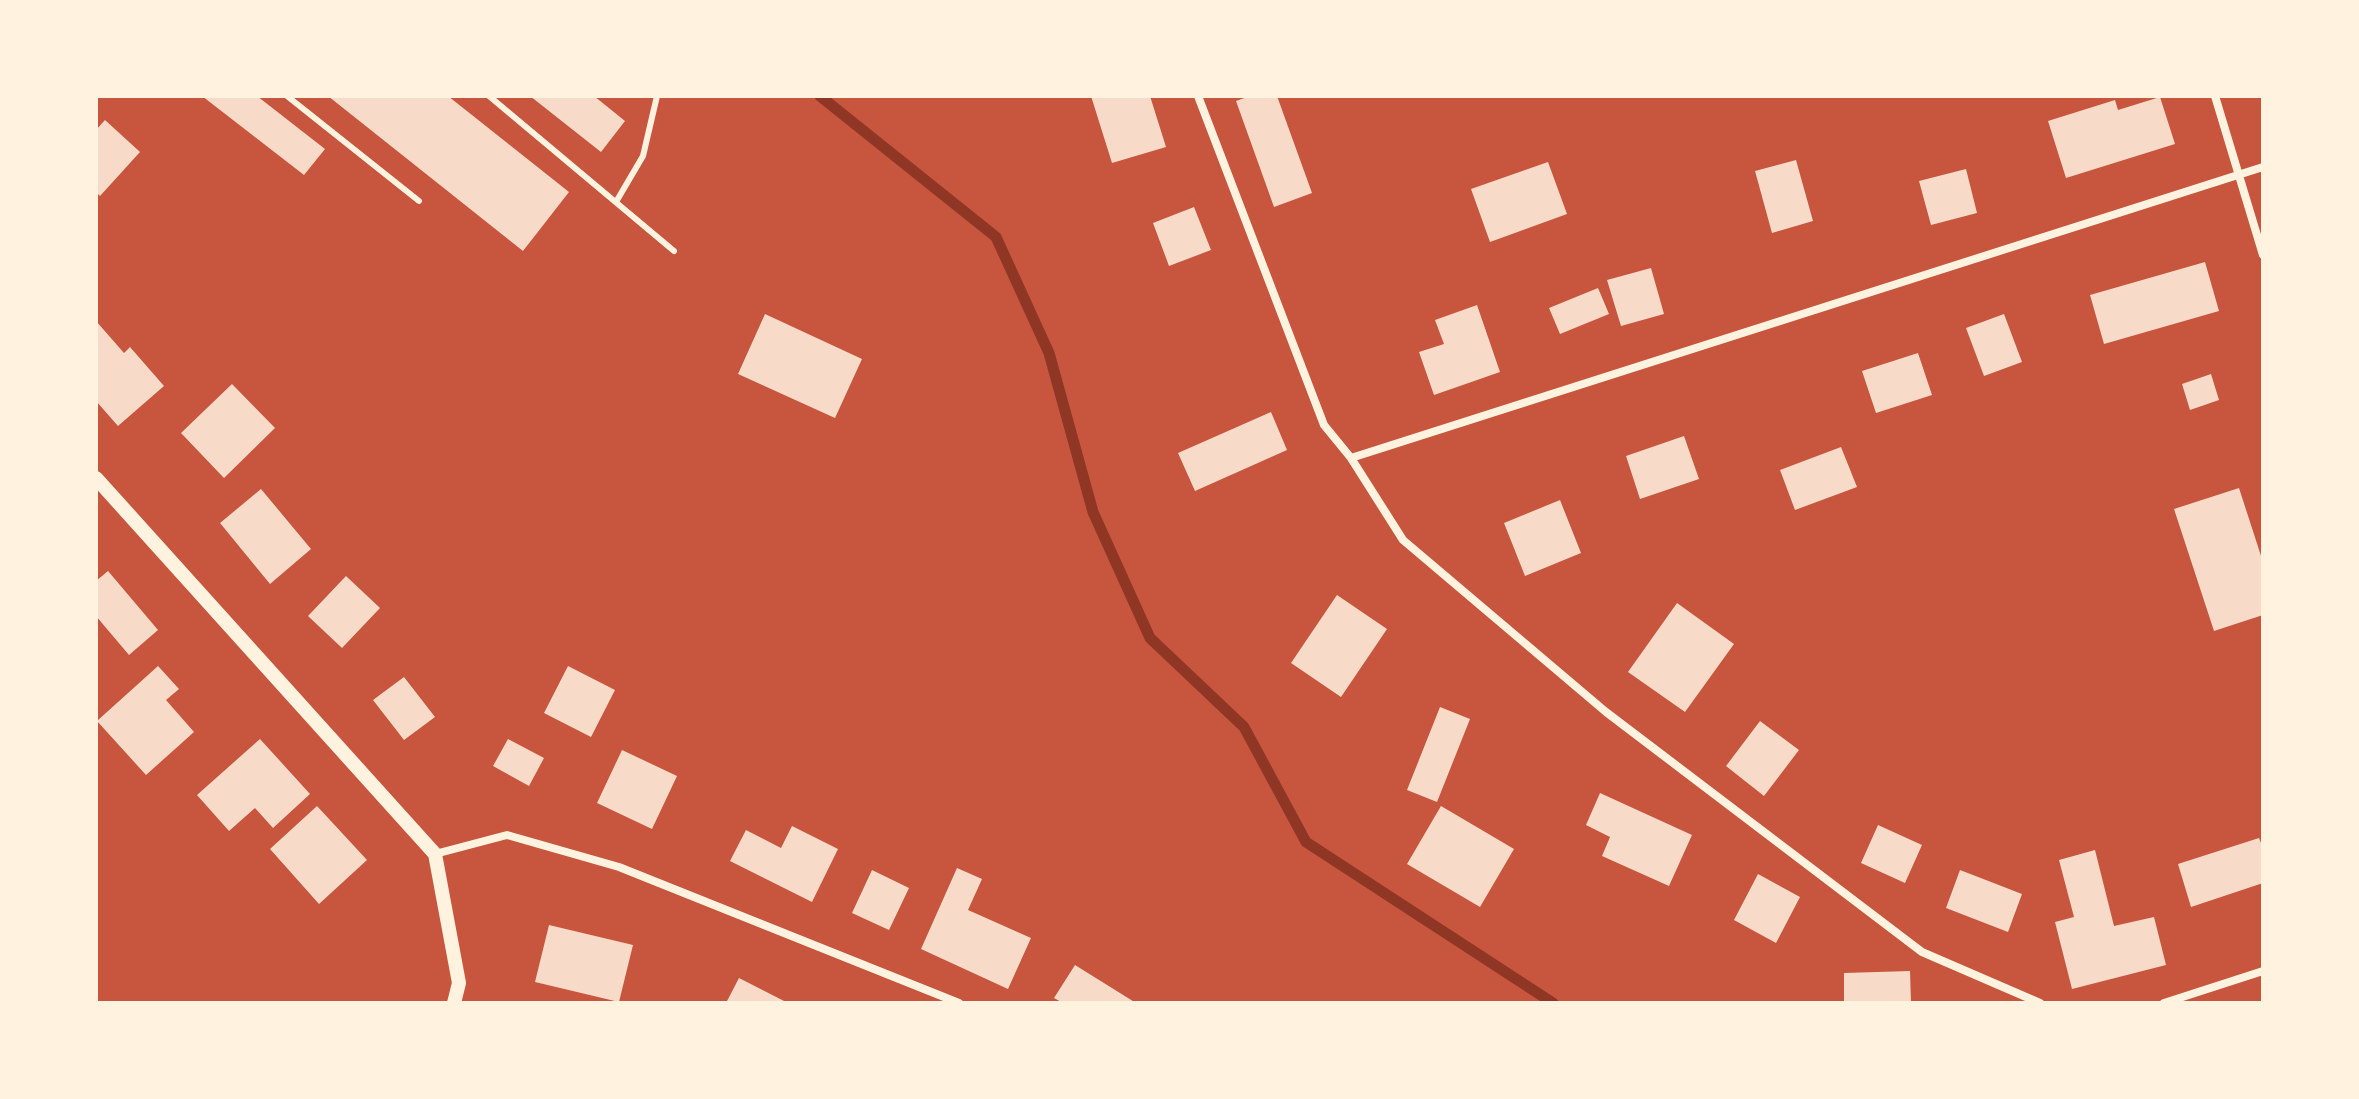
<!DOCTYPE html>
<html>
<head>
<meta charset="utf-8">
<style>
	body { margin:0 }
	#map { position:relative; width:2359px; height:1099px; overflow:hidden; background:#c8553d; font-family:Ubuntu,sans-serif }
	canvas { display:block }
	.frame { position:absolute; inset:0; border:98px solid #fff3e0; pointer-events:none }
</style>
</head>
<body>
<div id="map">
<canvas width="2359" height="1099"></canvas>
<div class="frame"></div>
</div>
<script>
const ctx = document.querySelector('canvas').getContext('2d');
ctx.lineJoin = 'round';
function trace(path, color, width, dash) { ctx.strokeStyle = color; ctx.lineWidth = width; ctx.lineCap = dash ? 'butt' : 'round'; ctx.setLineDash(dash || []); ctx.stroke(path); }
function paint(path, color) { ctx.fillStyle = color; ctx.fill(path, 'evenodd'); }
trace(new Path2D(`
	M820,96L996,237L1049,353L1093,512L1150,638L1244,727L1306,842L1553,1003`), '#8f3625', 11);
paint(new Path2D(`
	M202,96H257L325,149L304,175Z
	M328,96H448L569,192L523,251Z
	M530,96H594L625,121L601,152Z
	M1091,96H1150L1166,147L1112,163Z
	M1250,96H1277L1312,193L1274,207L1236,101Z
	M2160,97L2175,144L2066,178L2048,121L2115,100L2118,110Z
	M105,120L140,152L100,196L96,192V130Z
	M1796,160L1813,221L1772,233L1755,171Z
	M1548,162L1567,214L1490,242L1471,189Z
	M1966,169L1977,213L1931,225L1919,181Z
	M1194,207L1211,250L1169,266L1153,223Z
	M2205,262L2219,311L2104,344L2090,295Z
	M1651,268L1664,314L1621,326L1607,280Z
	M1598,288L1609,314L1560,334L1549,308Z
	M1477,305L1500,372L1434,395L1419,352L1444,344L1435,320Z
	M765,314L862,359L835,418L738,374Z
	M2004,314L2022,362L1984,376L1966,328Z
	M96,321L124,353L130,347L164,386L118,426L96,401Z
	M1918,353L1932,395L1876,413L1862,371Z
	M2211,374L2219,400L2190,410L2182,384Z
	M232,384L275,428L224,478L181,433Z
	M1271,412L1287,450L1195,491L1178,453Z
	M1684,436L1699,479L1640,499L1626,456Z
	M1841,447L1857,487L1795,510L1780,470Z
	M2239,488L2263,562V615L2214,631L2174,509Z
	M261,489L311,549L270,584L220,523Z
	M1560,500L1581,553L1525,576L1504,523Z
	M108,571L158,630L129,655L96,616V581Z
	M346,576L380,608L342,648L308,616Z
	M1337,595L1387,629L1341,697L1291,663Z
	M1677,603L1734,644L1685,712L1628,672Z
	M158,666L179,689L166,700L194,732L146,775L97,721Z
	M568,666L615,690L591,737L544,713Z
	M404,677L435,717L404,740L373,700Z
	M1440,707L1470,719L1437,802L1407,790Z
	M1760,721L1799,750L1764,796L1726,766Z
	M260,739L310,794L273,828L255,808L229,831L197,795Z
	M508,739L544,758L529,786L493,766Z
	M622,750L677,776L652,829L597,803Z
	M1600,793L1692,835L1669,886L1602,856L1610,837L1586,825Z
	M317,806L367,860L319,904L270,849Z
	M1441,806L1514,849L1480,907L1407,864Z
	M1878,825L1922,845L1905,883L1861,863Z
	M792,826L838,849L812,902L730,861L746,830L781,848Z
	M2259,838L2263,848V883L2191,907L2178,864Z
	M2095,850L2114,926L2154,917L2166,965L2072,989L2055,922L2074,917L2059,860Z
	M957,868L982,879L968,910L1031,938L1008,989L921,949Z
	M872,870L909,888L889,930L852,913Z
	M1960,870L2022,894L2008,932L1946,908Z
	M1758,874L1800,897L1776,943L1734,920Z
	M549,925L633,945L619,1002L535,982Z
	M1075,965L1136,1003H1063L1054,998Z
	M1910,971L1911,1003H1844V973Z
	M739,978L788,1003H726Z`), '#f7dbc8');
trace(new Path2D(`
	M287,96L419,201
	M489,96L674,251
	M616,202L643,156L657,96`), '#fff3e0', 6);
trace(new Path2D(`
	M1198,96L1324,425L1351,458L1403,540L1606,712L1922,952L2040,1003
	M2215,96L2263,255
	M1351,458L2263,167
	M435,854L507,835L619,867L959,1003
	M2164,1003L2263,971`), '#fff3e0', 8);
trace(new Path2D(`
	M96,478L435,854L459,983L454,1003`), '#fff3e0', 14);
</script>
</body>
</html>
